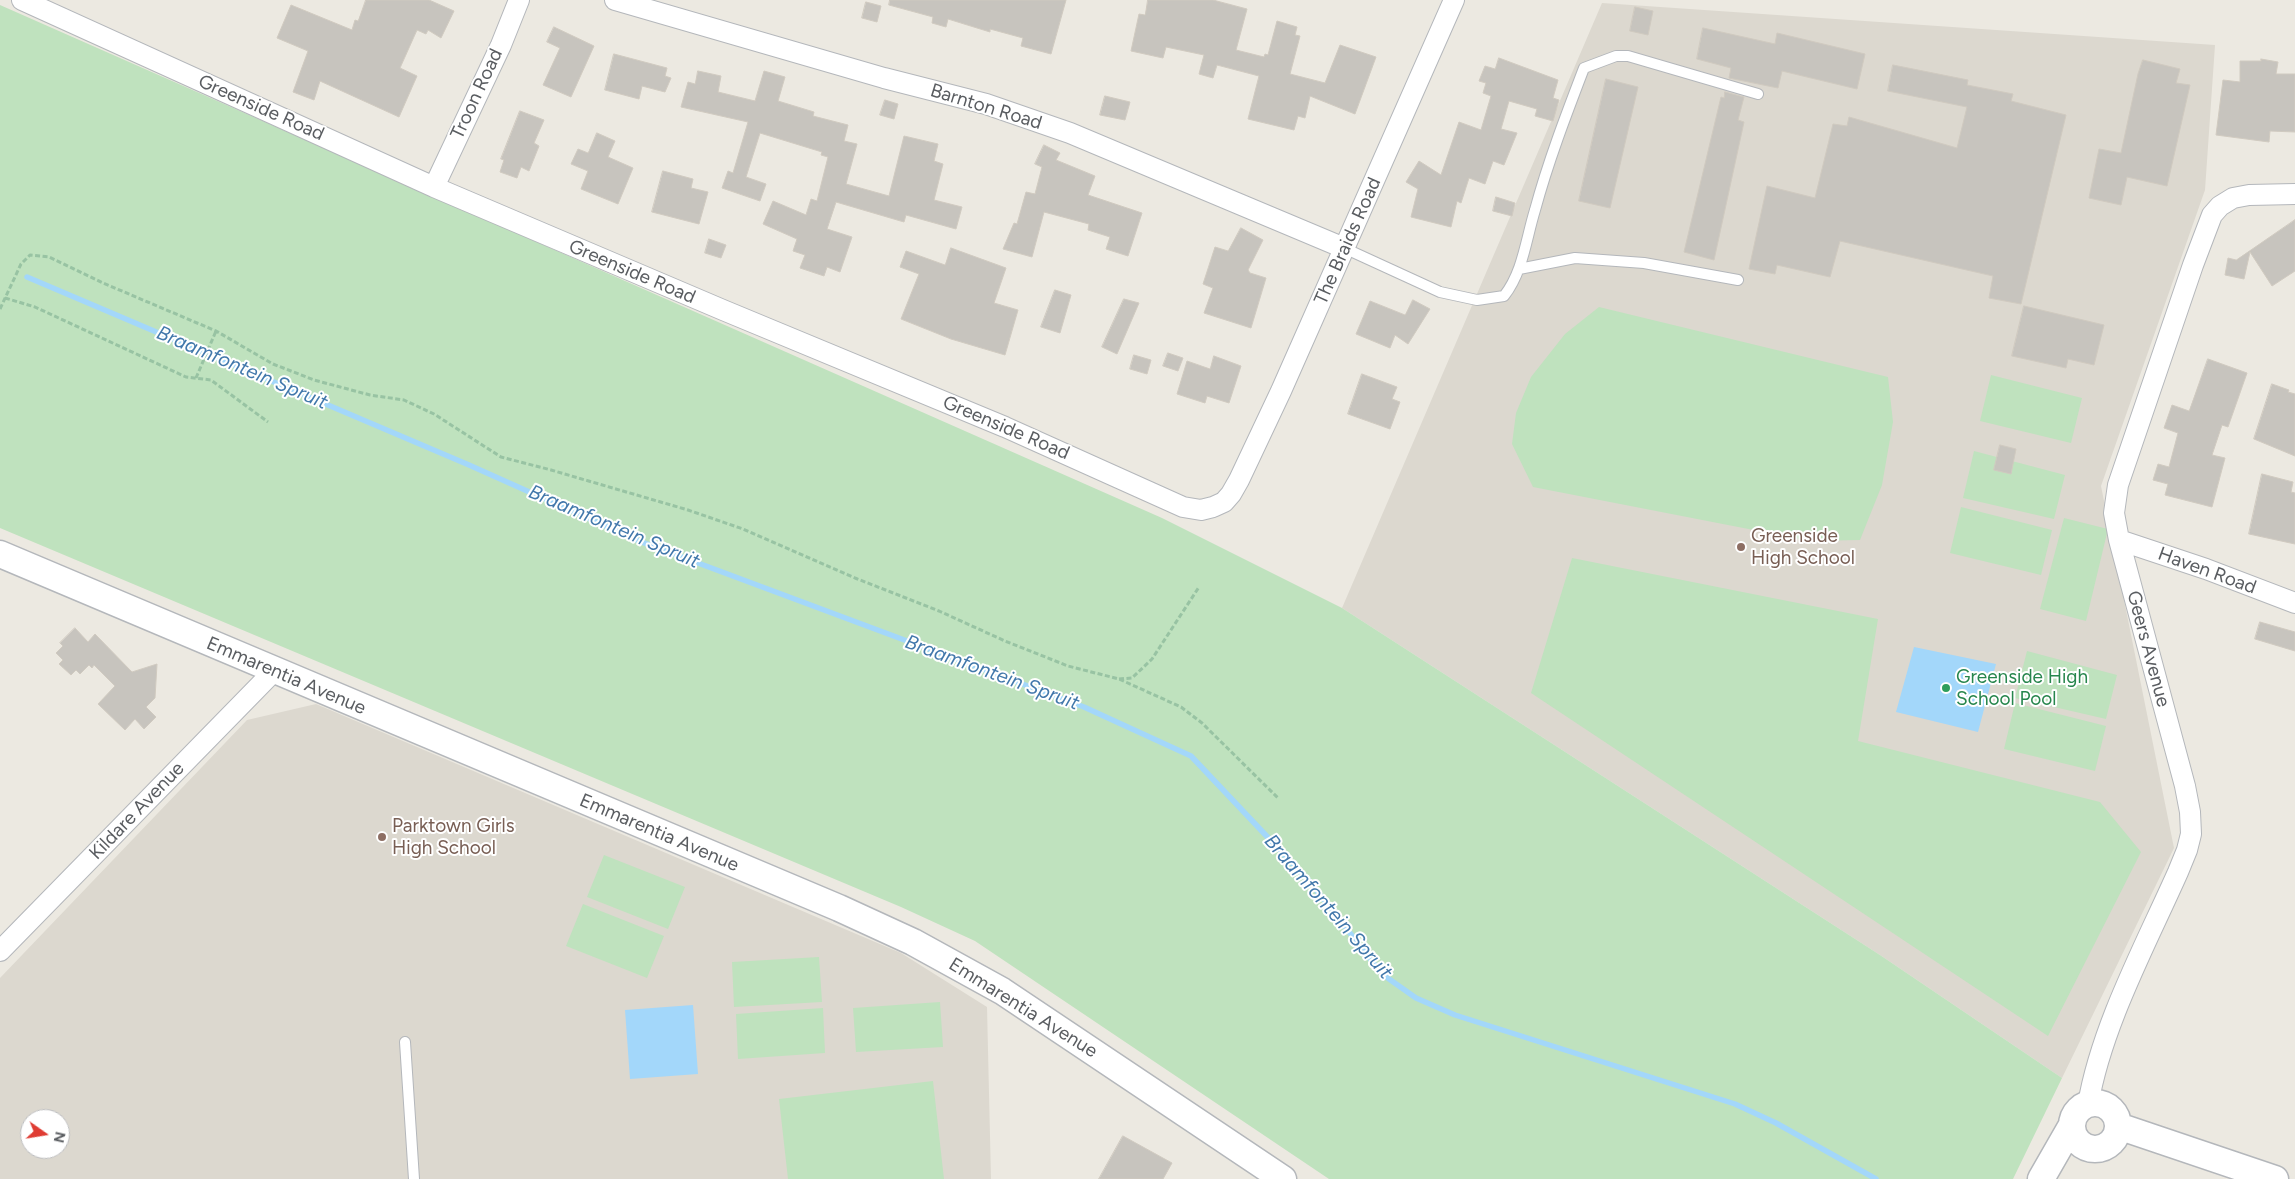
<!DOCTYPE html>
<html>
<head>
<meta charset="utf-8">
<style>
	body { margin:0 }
	#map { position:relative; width:2295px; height:1179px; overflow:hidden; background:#ece9e1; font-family:Figtree,sans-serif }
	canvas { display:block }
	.north { position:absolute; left:20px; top:1109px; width:50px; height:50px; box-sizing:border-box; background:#fff; border:1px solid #bdbec0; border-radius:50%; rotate:103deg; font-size:14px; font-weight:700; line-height:20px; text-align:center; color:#5a5d61 }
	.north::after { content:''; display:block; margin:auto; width:18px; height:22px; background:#df3c33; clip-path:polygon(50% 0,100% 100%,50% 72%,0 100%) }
</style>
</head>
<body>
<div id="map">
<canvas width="2295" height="1179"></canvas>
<div class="north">N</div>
</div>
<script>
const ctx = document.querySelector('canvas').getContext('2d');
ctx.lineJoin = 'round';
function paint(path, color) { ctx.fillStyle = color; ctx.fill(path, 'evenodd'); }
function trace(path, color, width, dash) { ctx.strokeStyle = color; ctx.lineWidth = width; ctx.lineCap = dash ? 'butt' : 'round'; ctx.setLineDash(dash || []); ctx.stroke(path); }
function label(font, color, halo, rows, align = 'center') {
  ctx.font = font + ' Figtree,sans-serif'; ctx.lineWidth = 4; ctx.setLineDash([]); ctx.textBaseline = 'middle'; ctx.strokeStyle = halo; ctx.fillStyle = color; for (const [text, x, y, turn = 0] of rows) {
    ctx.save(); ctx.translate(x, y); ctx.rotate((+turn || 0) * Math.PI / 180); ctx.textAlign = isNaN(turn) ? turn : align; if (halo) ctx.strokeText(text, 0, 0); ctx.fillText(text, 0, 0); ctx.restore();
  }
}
paint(new Path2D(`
	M1602,3L2215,45L2205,190L2101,486L2174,848L2062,1078L1880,955L1342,608Z
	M316,704L901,953L987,1007L991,1179H0V978L247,720ZM30,1119H60V1149H30Z`), '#dcd8cf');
paint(new Path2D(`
	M0,5L1162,518L1342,608L1880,955L2062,1078L2013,1179H1329L975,941L901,907L0,528Z
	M1599,307L1888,377L1893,422L1882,485L1860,540L1810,541L1533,487L1512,444L1516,413L1531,377L1565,334Z
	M1991,375L2082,398L2071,443L1980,421Z
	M1974,451L2065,475L2054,519L1963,498Z
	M1961,507L2052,530L2041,575L1950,553Z
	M2064,518L2108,529L2086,621L2040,609Z
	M1572,558L1878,619L1858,741L2100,802L2141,852L2048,1036L1531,693Z
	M2027,651L2117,675L2106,719L2015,698Z
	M2015,703L2106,726L2095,771L2004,749Z
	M604,855L685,887L668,929L587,897Z
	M583,904L664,936L647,978L566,946Z
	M819,957L822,1002L734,1007L732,962Z
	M940,1002L943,1047L856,1052L853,1008Z
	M823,1008L825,1053L738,1059L736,1014Z
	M933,1081L944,1179H788L779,1099Z`), '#bfe2be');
paint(new Path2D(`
	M1914,647L1996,664L1978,732L1896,712Z
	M693,1005L698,1074L630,1079L625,1010Z`), '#a3d7fa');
trace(new Path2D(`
	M27,277L469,465L639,541L1084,707L1191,756L1310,882L1382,974L1416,998L1455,1015L1735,1104L1776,1123L1876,1179`), '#a3d7fa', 5.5);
const building = new Path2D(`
	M366,0H429L454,11L441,38L428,30L426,34L417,30L400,68L417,76L399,117L320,81L314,100L293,92L308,51L277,38L291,5L352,30L355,20L358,21Z
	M890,0H1066L1051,54L1021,46L1023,38L990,29V32L948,19L946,27L932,23L933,17L889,5Z
	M1148,0H1213L1247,9L1236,50L1264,57L1265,54L1268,55L1277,21L1297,27L1295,35L1300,36L1290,74L1325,83L1340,45L1376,57L1355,114L1310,96L1305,118L1298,116L1294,130L1248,119L1259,76L1217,65L1213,78L1199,74L1204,55L1166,47L1163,58L1131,51L1139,14L1145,15Z
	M866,2L881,6L877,22L862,18Z
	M1635,7L1653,11L1648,35L1630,31Z
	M554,27L594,46L571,97L543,85L560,48L547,42Z
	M1703,28L1775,44L1777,33L1865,54L1857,89L1782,71L1778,88L1729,78L1731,68L1697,59Z
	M614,54L667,68L665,76L671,78L665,92L642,86L639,99L605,90Z
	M1499,58L1558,80L1553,98L1559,100L1553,121L1535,116L1537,109L1509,101L1501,129L1517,133L1504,165L1493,161L1485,184L1469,178L1461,203L1457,201L1451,227L1411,217L1418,189L1406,182L1419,161L1441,175L1459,122L1481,130L1491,96L1483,93L1486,83L1479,81L1485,66L1495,69Z
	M2261,59L2278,62L2276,74H2295V132L2270,131L2269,142L2216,135L2223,80L2240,82V61H2261Z
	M2143,60L2180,69L2176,83L2190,85L2167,186L2127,177L2121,205L2089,198L2099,149L2121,153L2138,74Z
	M1893,65L1968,80L1967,85L2013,94L2011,101L2066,115L2021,304L1989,298L1993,276L1840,241L1830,277L1777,265L1775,274L1749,269L1767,186L1815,198L1833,124L1847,126L1849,117L1957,148L1967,107L1888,91Z
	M698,71L721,76L718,92L755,101L764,71L785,77L778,101L814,112L813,116L848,125L844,141L857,144L846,184L889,196L904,136L938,144L934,161L943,164L934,200L962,207L956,229L906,215L904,222L836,202L827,229L852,237L840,272L827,267L824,276L800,268L805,255L793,251L797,239L763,224L773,201L806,215L811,199L817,201L828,157L821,155L822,152L760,133L746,177L766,184L760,201L722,188L728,171L733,173L748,122L681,107L688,82L695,84Z
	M1606,79L1638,87L1610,208L1579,201Z
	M1725,92L1744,97L1738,120L1744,122L1714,260L1684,252L1721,97L1724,98Z
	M1105,96L1130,102L1125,120L1100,115Z
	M885,100L898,104L894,119L880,115Z
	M520,111L544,120L534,143L539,146L529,171L521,167L517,178L500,172L504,160L501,159Z
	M597,133L615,141L608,157L633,168L618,204L581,189L588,171L571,164L578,149L588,153Z
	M1044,145L1060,153L1056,160L1095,176L1088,195L1142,213L1128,256L1106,249L1110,237L1088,230L1089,224L1044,212L1032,257L1003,249L1014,223L1017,224L1026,192L1035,194L1042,167L1035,164Z
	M663,171L693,179L691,188L708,192L699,224L652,212Z
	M1496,197L1515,203L1512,216L1493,211Z
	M2295,220V271L2272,286L2250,252L2244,279L2225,275L2228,258L2236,260Z
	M1241,228L1263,240L1248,270L1250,273L1266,278L1251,328L1204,313L1213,288L1203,284L1215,247L1228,251Z
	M709,239L726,245L721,258L705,253Z
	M951,248L1006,268L994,303L1018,310L1005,355L951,339L901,319L919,274L900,267L906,251L945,265Z
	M1055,290L1071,295L1060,333L1041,327Z
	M1124,299L1139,303L1117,354L1102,347Z
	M1413,300L1430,309L1408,344L1395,335L1390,348L1356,334L1370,301L1405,315Z
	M2024,306L2104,325L2094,365L2068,359L2066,368L2012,356Z
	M1168,353L1183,358L1178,371L1163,366Z
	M1134,355L1151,360L1147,374L1130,369Z
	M1214,356L1241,366L1229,403L1207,396L1205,403L1177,394L1187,361L1210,369Z
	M2208,359L2247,373L2228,427L2222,425L2212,455L2225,458L2212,507L2165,495L2168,484L2153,480L2158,464L2169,467L2178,433L2164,428L2172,405L2189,411Z
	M1362,374L1397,387L1392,399L1400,402L1390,429L1348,414Z
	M2272,384L2289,390L2288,392L2295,394V456L2254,439Z
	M2000,445L2016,449L2011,474L1994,470Z
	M2262,474L2293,482L2291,492L2295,493V544L2249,534Z
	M2260,622L2295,632V651L2255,639Z
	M75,628L88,642L95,634L132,672L157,664L155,698L146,707L156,717L144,729L135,719L125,730L98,704L115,686L94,665L92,668L89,665L80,674L76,670L71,675L59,664L63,660L56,653L63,646L60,643Z
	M1123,1136L1172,1163L1163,1179H1099Z`);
paint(building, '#c7c4be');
trace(building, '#d0cac0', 1);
const service = new Path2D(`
	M1344,248L1440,292L1477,300L1504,296C1523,272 1526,239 1535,210C1548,162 1566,115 1584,68L1616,56H1628L1758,94
	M1519,269L1575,258L1644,263L1738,280
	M405,1042L414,1179`);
const minor = new Path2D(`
	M22,0L434,187L723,310L1005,427L1183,507L1201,510L1213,507L1224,502L1231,494L1239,480L1281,391L1454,0
	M615,0L884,78L986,104L1070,133L1344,248
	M434,187L501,45L519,0
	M2119,540L2206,569L2295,603
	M0,951L274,671
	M2088,1105C2101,1027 2146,944 2178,872L2187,850L2191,834L2190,812L2185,786L2119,540L2114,513L2118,485L2193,265L2212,215L2220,206L2233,198L2249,195L2295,194`);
const tertiary = new Path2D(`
	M0,554L839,908L913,942L1002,991L1283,1179
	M2072 1126a23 23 0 1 1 46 0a23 23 0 1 1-46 0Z
	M2118,1126L2275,1179
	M2041,1179L2072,1125`);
trace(service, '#b4b7bb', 12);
trace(minor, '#b4b7bb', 22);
trace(tertiary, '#b4b7bb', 29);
trace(new Path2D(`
	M5,298L35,307L186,377L211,380L268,422
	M0,309L21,264L30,255L49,257L103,283L216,331L273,364L314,380L370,395L404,400L434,414L501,457L551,470L688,510L743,529L855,578L939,611L1005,641L1068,666L1119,679L1181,707L1202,723L1279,799
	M196,378L216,331
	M1119,679L1132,678L1152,659L1199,587`), '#98c3a3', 3, [5, 2.5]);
trace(service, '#fff', 10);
trace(minor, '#fff', 20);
trace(tertiary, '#fff', 26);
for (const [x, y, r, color] of [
	[1741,547,5,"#8d6e63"],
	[1946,688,5,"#2e9e5b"],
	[382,837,5,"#8d6e63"]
]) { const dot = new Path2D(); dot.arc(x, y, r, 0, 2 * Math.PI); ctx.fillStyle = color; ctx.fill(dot); trace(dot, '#fff', 2); }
label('19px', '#5a5d61', '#fff', [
	["Troon Road",477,94,-65],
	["Barnton Road",986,107,17],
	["Greenside Road",261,108,24],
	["The Braids Road",1348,241,-66],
	["Greenside Road",632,272,23],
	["Greenside Road",1006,428,23],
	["Haven Road",2207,571,20],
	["Geers Avenue",2148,649,75],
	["Emmarentia Avenue",286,676,23],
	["Kildare Avenue",137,811,-46],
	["Emmarentia Avenue",659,833,23],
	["Emmarentia Avenue",1023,1008,32]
]);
label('19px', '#785e54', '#fff', [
	["Greenside",1751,536],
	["High School",1751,558],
	["Parktown Girls",392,826],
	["High School",392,848]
], 'left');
label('19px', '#27864d', '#fff', [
	["Greenside High",1956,677],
	["School Pool",1956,699]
], 'left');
label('italic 20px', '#4278ab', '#fff', [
	["Braamfontein Spruit",242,368,23],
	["Braamfontein Spruit",614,527,23],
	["Braamfontein Spruit",992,673,20],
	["Braamfontein Spruit",1328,907,49]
]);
</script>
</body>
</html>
